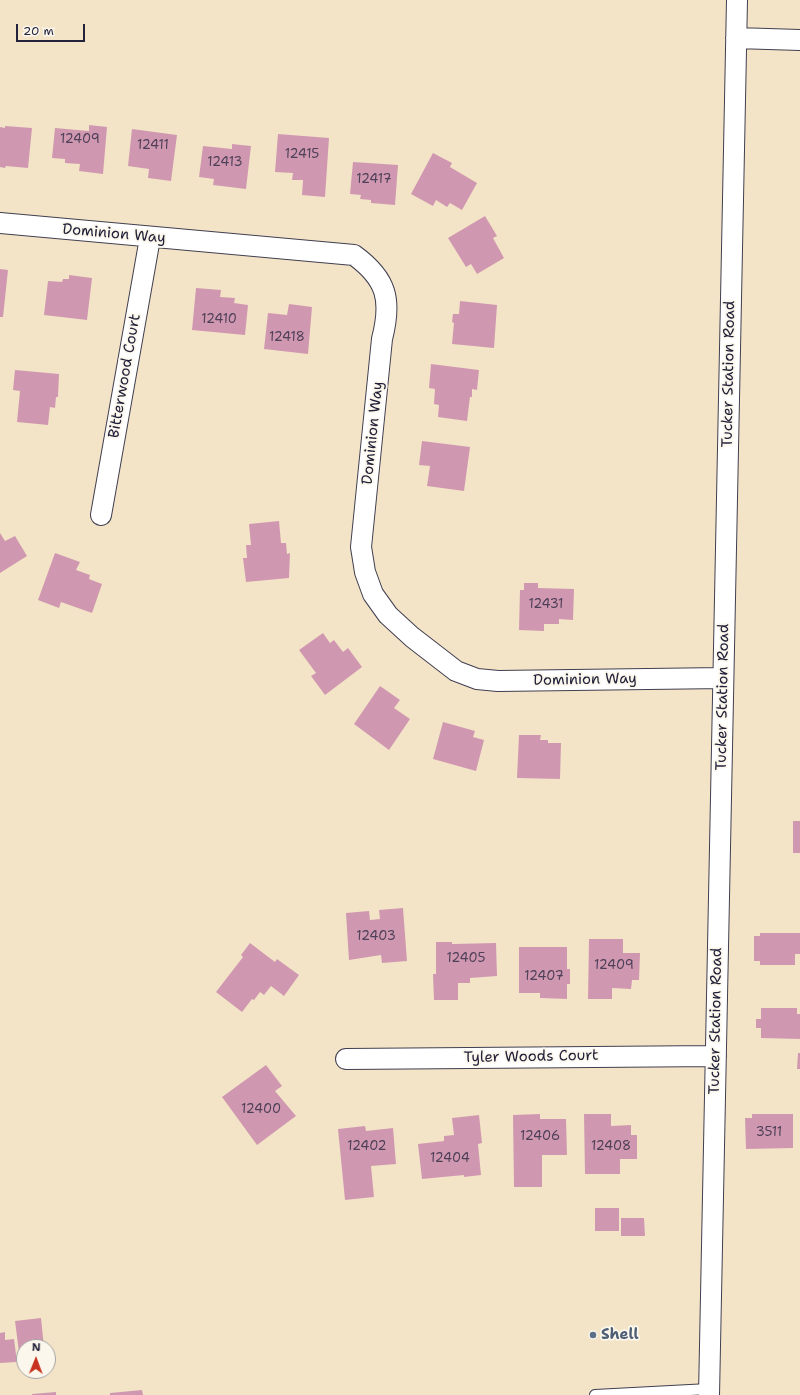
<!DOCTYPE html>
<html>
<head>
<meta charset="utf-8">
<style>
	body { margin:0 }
	#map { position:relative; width:800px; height:1395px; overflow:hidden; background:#f3e4c8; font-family:"Shantell Sans",sans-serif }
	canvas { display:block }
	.north { position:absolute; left:16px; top:1339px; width:40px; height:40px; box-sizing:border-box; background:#fbf7ec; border:1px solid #a4a2a5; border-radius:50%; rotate:1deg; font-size:11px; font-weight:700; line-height:16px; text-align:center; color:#22223b }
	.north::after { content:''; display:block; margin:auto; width:14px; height:18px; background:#c8321e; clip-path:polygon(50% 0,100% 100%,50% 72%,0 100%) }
	.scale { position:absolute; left:16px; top:24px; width:69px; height:18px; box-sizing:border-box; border:2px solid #22223b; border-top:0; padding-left:5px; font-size:12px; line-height:14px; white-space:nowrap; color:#22223b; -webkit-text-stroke:3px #fbf7ec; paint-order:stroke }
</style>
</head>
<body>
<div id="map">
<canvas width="800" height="1395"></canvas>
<div class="north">N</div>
<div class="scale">20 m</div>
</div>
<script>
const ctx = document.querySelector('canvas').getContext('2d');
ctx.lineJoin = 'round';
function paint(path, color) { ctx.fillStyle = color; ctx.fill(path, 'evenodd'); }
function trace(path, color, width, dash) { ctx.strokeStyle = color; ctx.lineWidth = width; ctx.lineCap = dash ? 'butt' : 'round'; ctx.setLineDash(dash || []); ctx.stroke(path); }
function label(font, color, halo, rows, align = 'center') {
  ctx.font = font + ' "Shantell Sans",sans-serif'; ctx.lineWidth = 3.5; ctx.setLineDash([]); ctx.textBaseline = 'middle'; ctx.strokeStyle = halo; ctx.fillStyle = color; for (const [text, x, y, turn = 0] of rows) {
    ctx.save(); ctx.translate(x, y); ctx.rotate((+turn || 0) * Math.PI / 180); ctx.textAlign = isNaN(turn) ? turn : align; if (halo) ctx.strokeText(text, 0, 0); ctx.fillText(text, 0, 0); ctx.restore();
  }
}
paint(new Path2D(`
	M89,125L107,127L103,174L79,171L80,164L65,163V159L52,158L55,128L89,131Z
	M5,126L32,128L28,168L6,166L5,168L0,167V127L5,128Z
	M132,129L177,135L171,181L148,178L149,169L128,166Z
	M278,134L329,138L325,197L302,195L303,180H292L293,173L275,172Z
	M232,144L251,146L246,189L213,185L214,179L199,177L203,146L232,149Z
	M433,153L452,163L450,167L477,183L462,210L450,203L447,207L436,200L433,206L411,194Z
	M353,162L398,165L395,205L371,203V200L360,199L361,195L350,194Z
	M485,216L497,236L493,238L504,258L477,274L471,264L466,267L448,238Z
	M0,269L8,270L3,317H0Z
	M69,275L92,278L87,320L44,315L48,281L62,282L63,279H69Z
	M196,288L221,290L220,297L235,298L234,303L248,305L245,335L192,330Z
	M460,301L497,305L494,348L452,344L454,323L452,322L453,314H459Z
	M289,304L312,307L308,354L264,349L268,313L287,315Z
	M431,364L479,370L477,390L472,389V397H470L467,421L438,417L439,405L434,404L435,389L429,388Z
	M15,370L59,374L58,397H56L55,408L50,407L48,425L17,422L20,391L13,390Z
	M422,441L470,447L464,491L427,486L430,466L419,465Z
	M279,521L281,543H286L287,554L290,553L289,578L246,582L243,558H247L246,545H251L249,524Z
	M0,533L5,541L15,536L27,556L0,573Z
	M55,553L80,562L76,570L90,575L89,579L102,584L92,613L61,602L59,608L38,600Z
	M524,583H538V588L574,589L573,620L559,619V624H544V631L519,630L520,590H524Z
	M323,633L330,643L334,640L343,652L348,648L362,667L325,695L311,676L316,673L299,650Z
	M380,686L400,700L394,708L410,719L389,750L354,724Z
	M443,722L475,731L473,737L484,740L476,771L433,759Z
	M519,735H541L540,740H548V743H561L560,779L517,778Z
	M793,821H800V853H793Z
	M403,908L407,961L382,963L381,955L349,960L346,913L369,911L370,920L380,919L379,910Z
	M760,933H800V954H795V965H760V961H754V936H760Z
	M589,939H623V953H640L639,980H632L631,989L612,988V999H588Z
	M436,942H452V944L496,943L497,976L470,978V983H458V1000H434L433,974H436Z
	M250,943L275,962L277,959L299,975L284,996L271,986L264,995L260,992L254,1000L252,999L242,1012L216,992L243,957L241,955Z
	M519,947H567V969H570V984H567V999L540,998V993H519Z
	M761,1008H797V1014H800V1039L761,1038V1028H756V1019H761Z
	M798,1053H800V1069H797Z
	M266,1065L282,1086L275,1091L296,1116L257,1145L222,1097Z
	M540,1114V1119H566L567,1155H542V1187H514L513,1115Z
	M584,1114H611V1126L631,1125V1135H637V1159H620V1174H585Z
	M752,1114H793V1148L746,1149L745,1118H752Z
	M479,1115L482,1143L478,1144L481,1175L464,1177V1175L422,1179L418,1144L444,1141V1136L454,1135L452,1118Z
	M365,1126L366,1131L393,1128L396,1164L371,1166L374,1197L345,1200L338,1129Z
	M595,1208H619V1231H595Z
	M621,1218H644L645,1236H621Z
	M41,1318L44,1347H24V1360H20L15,1321Z
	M5,1332V1340L14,1339L17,1362L0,1363V1333Z
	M142,1390L143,1395H110V1393Z
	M56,1392V1395H32V1394Z`), '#d098b0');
const service = new Path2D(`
	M595,1395L709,1389`);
const minor = new Path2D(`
	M736,38L800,40
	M0,223L354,255C387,279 392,300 382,339L361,547L365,572L373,594L388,615L412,637L456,671L477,679L498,681L723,678
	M101,515L150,238
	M346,1059L716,1056
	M709,1395L737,0`);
trace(service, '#413f50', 12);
trace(minor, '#413f50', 22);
trace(service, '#fff', 10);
trace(minor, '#fff', 20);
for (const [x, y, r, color] of [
	[593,1335,4,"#5c6f8a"]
]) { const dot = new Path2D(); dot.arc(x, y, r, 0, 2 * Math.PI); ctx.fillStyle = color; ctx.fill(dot); trace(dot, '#fbf7ec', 1.5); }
label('13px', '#4e4058', null, [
	["12409",80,140],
	["12411",153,146],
	["12415",302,155],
	["12413",225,163],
	["12417",374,180],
	["12410",219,320],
	["12418",287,338],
	["12431",546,605],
	["12403",376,937],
	["12405",466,959],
	["12409",614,966],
	["12407",544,977],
	["12400",261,1110],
	["3511",769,1133],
	["12406",540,1137],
	["12402",367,1147],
	["12408",611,1147],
	["12404",450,1159]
]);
label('15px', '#22223b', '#fbf7ec', [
	["Dominion Way",114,234,5],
	["Tucker Station Road",729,374,-89],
	["Bitterwood Court",125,376,-80],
	["Dominion Way",373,433,-84],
	["Dominion Way",585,680,-1],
	["Tucker Station Road",723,697,-89],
	["Tucker Station Road",716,1021,-89],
	["Tyler Woods Court",531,1057,-1]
]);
label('bold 15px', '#4e5e75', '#fbf7ec', [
	["Shell",601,1335]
], 'left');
</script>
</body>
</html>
